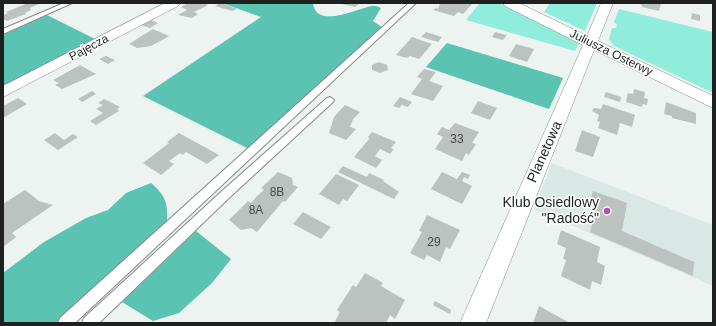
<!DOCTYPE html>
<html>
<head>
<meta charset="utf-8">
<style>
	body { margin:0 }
	#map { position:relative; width:716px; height:326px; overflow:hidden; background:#edf3f1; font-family:Arial,sans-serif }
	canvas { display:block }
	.frame { position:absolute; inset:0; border:4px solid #1e2120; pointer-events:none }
</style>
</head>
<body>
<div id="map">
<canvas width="716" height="326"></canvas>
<div class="frame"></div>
</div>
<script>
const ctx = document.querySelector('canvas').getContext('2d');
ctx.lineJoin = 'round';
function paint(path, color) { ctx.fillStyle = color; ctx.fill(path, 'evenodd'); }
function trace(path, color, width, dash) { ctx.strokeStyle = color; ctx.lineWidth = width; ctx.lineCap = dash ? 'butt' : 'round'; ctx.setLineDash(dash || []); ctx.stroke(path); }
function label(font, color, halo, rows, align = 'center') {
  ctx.font = font + ' Arial,sans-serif'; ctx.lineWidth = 3; ctx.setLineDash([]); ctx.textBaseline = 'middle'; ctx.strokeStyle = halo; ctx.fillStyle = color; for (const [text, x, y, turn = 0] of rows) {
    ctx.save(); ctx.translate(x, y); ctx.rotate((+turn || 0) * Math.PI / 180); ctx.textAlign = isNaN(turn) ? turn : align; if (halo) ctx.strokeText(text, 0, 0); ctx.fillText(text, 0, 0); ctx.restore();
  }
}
paint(new Path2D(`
	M552,163L713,225V286L534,209Z`), '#d9e8e5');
paint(new Path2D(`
	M480,3H499L579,43L575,51L466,20Z
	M550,3H597L585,31L544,12Z
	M619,9L713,32V93L614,46L609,39L612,28H616L617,25L614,22Z`), '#90ecdb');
paint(new Path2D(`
	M222,3H313C316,30 358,8 372,6C375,5 378,7 381,8L373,21L382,27L249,149L143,96L261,17Z
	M47,15L95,39L3,87V35Z
	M447,43L563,78L549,109L426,67Z
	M151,183C166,196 168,203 167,222L58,323H3V273L44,242L86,218L108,210L126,193Z
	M196,231L231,259L212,283L179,313L153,321L122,302Z`), '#5bc3b2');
paint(new Path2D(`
	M28,3H41L30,8L31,10L25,13L26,14L7,21L3,19V15L8,13L6,12Z
	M188,3H203L208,5L194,12L198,14L192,18L178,15L187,10L181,7Z
	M220,3H222L237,9L232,11L215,6Z
	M338,3H360L355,7Z
	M440,3H468L472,4L463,14L458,12L454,16L433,10L436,8L438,9Z
	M636,3H661L659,11L642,7V5Z
	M692,13L700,15V21L691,19Z
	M151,20L158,23L150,28L141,25Z
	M153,29L169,36L151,46L137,48L129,44Z
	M426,32L442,37L438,42L421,37Z
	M495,32L507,35L503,40L492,37Z
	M412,37L432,44L419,59L410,56L407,58L396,55Z
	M516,44L534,49L527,62L509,56Z
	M106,56L115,60L108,64L99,59Z
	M379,62L387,65L388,70L380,73L372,70V65Z
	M80,65L96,74L62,89L55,85L59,83L53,80Z
	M424,69L436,72L429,81L443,86L433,101L411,94L422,79L417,77Z
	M634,89L645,92L644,98L648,99L647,105L643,104L642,107L626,102L628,93L633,94Z
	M92,91L96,94L82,102L78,99Z
	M606,92L621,97L620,102L604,97Z
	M400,97L412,102L408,107L402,105L399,108L393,106Z
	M18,98L27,104L3,118V106Z
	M104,99L120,107L117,109L119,111L96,125L90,121L103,113L96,109L103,105L98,103Z
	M478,101L497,108L490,120L471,113Z
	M666,102L696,113V124L672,118V116L664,114Z
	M603,104L635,115L632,127L620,123L617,135L598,128L600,122L597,121L599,115L592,111L594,108L601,109Z
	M345,105L360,112L353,119L350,127L356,129L346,140L329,133L334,117Z
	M455,123L479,132L472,143L476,144L469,155L466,153L462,161L435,149L443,137L437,134L442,127L449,130Z
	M582,130L600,137L593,157L575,151Z
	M372,132L396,142L391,148L394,149L390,154L380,149L375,156L382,160L376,168L354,157L369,139L368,137Z
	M55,133L64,140L73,134L78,137L58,150L44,140Z
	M179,133L219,155L207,164L186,152L183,155L180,153L169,161L174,164L161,175L143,163L169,143L167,142Z
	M343,166L367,177L369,173L384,180L383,181L399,192L394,199L338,172Z
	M278,172L292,178L293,185L298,187L285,202L283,201L257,232L251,228L241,230L229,220L248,201L251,203L257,196L264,190L261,188Z
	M442,172L457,179L462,172L470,175L468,179L464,177L462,181L472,186L462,204L431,189Z
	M336,174L359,185L347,201L343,199L339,205L319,194Z
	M25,190L39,201L53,205L12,233L16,237L3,247V204Z
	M593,191L627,203L622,231L694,262L693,276L590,232L598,200L591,197Z
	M303,212L331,227L321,239L293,224Z
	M427,215L460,230L450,249L446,247L440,262L427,255L424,260L410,253L422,232L419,231Z
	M561,230L600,247L597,262L605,266L601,285L592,281L590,290L561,276L566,260L563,259L566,248L557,244Z
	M365,273L383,283L381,286L405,300L395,319L390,315L386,323H334L340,312L337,310L353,285L356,287Z
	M435,301L451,310L450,314L433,305Z
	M539,306L570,323H533Z`), '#bcc2c0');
const service = new Path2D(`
	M64,3H72L3,34V29Z
	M409,3H416L75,323H58L60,318Z
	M330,97L334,100L333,102L230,197L99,323H82L84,318L222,191L327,98Z`);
const minor = new Path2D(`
	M165,3H180L178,6L3,97V86Z
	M503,3H519L587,36L601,3H613L598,41L713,96V108L594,50L486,323H460L583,45L505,6Z`);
trace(service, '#858b89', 2);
trace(minor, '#858b89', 1);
paint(service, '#fff');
paint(minor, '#fff');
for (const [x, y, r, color] of [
	[607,211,4,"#b84eaf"]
]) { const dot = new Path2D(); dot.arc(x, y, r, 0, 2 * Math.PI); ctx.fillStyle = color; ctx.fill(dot); trace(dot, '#feffff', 1.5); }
label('12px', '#1e2120', '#feffff', [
	["Pajęcza",89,48,-28],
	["Juliusza Osterwy",611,53,26]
]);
label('12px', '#464948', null, [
	["33",457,140],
	["8B",277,193],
	["8A",256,211],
	["29",434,243]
]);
label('14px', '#1e2120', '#feffff', [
	["Planetowa",545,152,-66]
]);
label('14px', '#1e2120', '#feffff', [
	["Klub Osiedlowy",599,203],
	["\"Radość\"",599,219]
], 'right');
</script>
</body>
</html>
